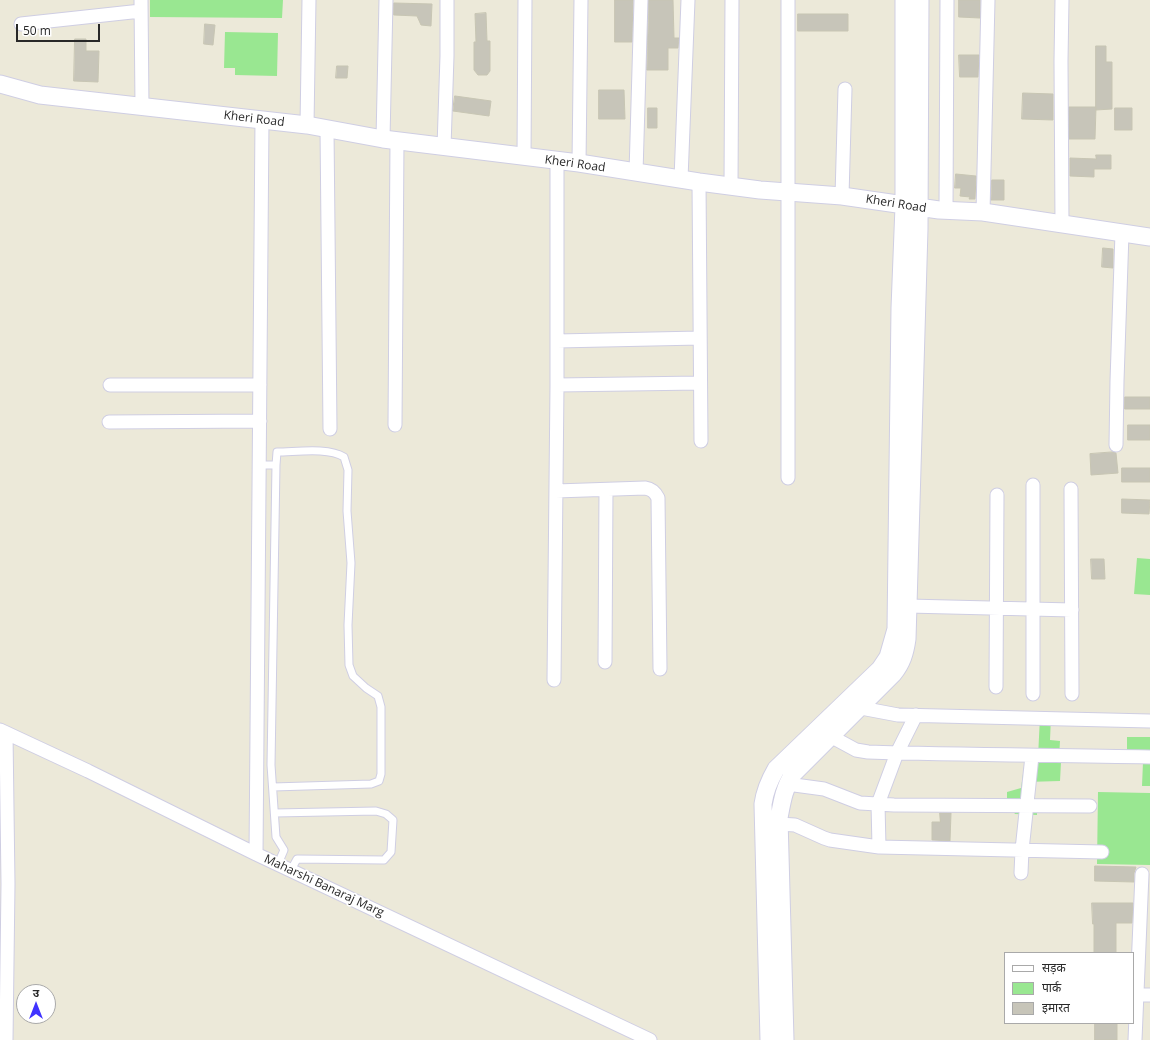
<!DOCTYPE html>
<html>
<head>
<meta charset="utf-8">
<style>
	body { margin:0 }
	#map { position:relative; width:1150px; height:1040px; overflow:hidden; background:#ece9d9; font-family:"Open Sans","Noto Sans Devanagari",sans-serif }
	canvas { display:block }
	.legend { position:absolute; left:1004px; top:952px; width:130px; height:72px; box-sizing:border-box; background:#fff; border:1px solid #a9a9a9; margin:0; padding:5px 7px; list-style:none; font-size:12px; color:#282828 }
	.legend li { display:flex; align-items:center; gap:8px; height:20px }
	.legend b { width:20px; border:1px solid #a9a9a9 }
	.north { position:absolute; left:16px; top:984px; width:40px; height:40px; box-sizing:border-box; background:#fff; border:1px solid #a9a9a9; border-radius:50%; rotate:0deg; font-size:11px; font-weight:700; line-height:16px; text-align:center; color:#282828 }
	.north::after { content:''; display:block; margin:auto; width:14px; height:18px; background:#4033ff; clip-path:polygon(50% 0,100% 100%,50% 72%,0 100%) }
	.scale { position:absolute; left:16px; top:24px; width:84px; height:18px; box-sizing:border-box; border:2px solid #282828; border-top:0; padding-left:5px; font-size:12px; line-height:14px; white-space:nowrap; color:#282828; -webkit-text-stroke:3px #fff; paint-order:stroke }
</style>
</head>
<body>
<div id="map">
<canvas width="1150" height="1040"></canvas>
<ul class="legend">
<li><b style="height:5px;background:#fff"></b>सड़क</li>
<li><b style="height:11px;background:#99e791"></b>पार्क</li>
<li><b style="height:11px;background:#c7c5b9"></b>इमारत</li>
</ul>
<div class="north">उ</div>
<div class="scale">50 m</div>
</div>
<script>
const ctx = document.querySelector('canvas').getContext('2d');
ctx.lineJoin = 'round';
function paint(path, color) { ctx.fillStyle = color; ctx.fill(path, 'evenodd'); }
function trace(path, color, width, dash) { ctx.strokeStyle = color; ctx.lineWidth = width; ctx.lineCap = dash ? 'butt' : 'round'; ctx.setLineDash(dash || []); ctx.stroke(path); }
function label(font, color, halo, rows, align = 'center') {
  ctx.font = font + ' "Open Sans",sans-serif'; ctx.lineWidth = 3.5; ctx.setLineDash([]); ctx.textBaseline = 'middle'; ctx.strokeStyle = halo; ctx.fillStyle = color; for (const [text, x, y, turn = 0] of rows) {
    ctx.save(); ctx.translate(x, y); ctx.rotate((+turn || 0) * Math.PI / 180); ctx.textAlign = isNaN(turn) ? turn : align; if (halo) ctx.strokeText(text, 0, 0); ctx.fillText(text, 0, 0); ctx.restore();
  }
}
paint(new Path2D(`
	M150,0H283L282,18L150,17Z
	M225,32L278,33L277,76L235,75V68H224Z
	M1137,558L1150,559V595L1134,594Z
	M1040,717H1051L1050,740L1060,741L1059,758L1038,757Z
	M1127,737H1150V759H1127Z
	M1025,760L1061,762L1060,781L1026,782L1037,807V815L1015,814L1007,802V792L1021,788Z
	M1143,762H1150V786H1142Z
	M1098,792L1150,793V865L1097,864Z`), '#99e791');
const building = new Path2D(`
	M615,0H633L632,42H615Z
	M649,0H673L674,38H679L678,48H668V70H647Z
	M959,0H980V18L959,17Z
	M394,3L432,4L431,26L421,25L417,16L394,15Z
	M486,13L487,41H490V71L487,75H478L474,70V42H476L475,14Z
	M798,14H848V31H798Z
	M205,24L215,25L213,45L204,44Z
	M75,39H86V51H99L98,82L74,81Z
	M1096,46H1106V62H1112V109L1096,110Z
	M959,55H979L978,77H960Z
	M337,66H348L347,78H336Z
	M599,90H624L625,119H599Z
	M1023,93L1053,94V120L1022,119Z
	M455,96L491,101L489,116L453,111Z
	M1069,107H1096L1095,139H1069Z
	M648,108H657V128H648Z
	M1115,108H1132V130H1115Z
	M1096,155H1111V169H1094V177L1070,176V158L1096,159Z
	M956,174L976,176L975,199H969L970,197L960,196L961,188H955Z
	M992,180H1004V200H991Z
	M1103,248L1113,249V268L1102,267Z
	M1125,397H1150V409H1125Z
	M1128,425H1150V440H1128Z
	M1114,452L1116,453L1118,473L1091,475L1090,454Z
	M1122,468H1150V482H1122Z
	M1122,499L1150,500L1149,514L1122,513Z
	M1091,559H1104L1105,579H1092Z
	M940,813H951L950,841L932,840V822H940Z
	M1095,866L1136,867L1134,873V882L1095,881Z
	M1092,903H1133L1132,923H1116V953H1094V924H1093Z
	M1095,1023H1117V1040H1095Z`);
paint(building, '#c7c5b9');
trace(building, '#c7c5b3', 1);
const service = new Path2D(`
	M259,465H276L271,765L276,837L284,850L278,864
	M273,787L371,784L379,781L381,774V707L378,696L366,688L353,676L349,665L348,625L351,563L347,511L348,470L344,457C328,447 296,452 277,452L276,465
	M275,813L376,811L386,814L393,820L391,852L384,860L297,859L291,870`);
const minor = new Path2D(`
	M141,0L142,106
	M788,0V478
	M21,24L141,11
	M307,125L309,0
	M327,129L330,429
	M383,139L386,0
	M444,147L447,56V0
	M524,157L525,0
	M579,163L581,0
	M636,173L641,0
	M681,179L688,0
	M699,182L701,441
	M731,186L732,0
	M842,196L845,89
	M946,210L947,0
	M983,212L988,0
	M1062,224L1061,61L1062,0
	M557,341L700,338
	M110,385H260
	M557,385L700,383
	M109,422L260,421
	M395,425L397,141
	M1116,445L1117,381L1122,233
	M1033,485V694
	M1071,489L1072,694
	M556,491L645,488C652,489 655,492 658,498L660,669
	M908,606L1072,610
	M605,662L606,490
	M554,680L557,385V161
	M996,687L997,495
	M861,708L898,715L1150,721
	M0,730L88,771L256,854L650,1040
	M832,737L856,750L868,752C962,755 1056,755 1150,757
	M787,784L824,789L860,803L894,805L1090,806
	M779,824L795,825L824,838L830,840L879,847L1102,852
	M879,847L878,804L897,753L916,715
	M256,854L262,120
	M1021,873L1022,850L1032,756
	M1137,995H1150
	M6,1040L8,884L6,733
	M1135,1040L1142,874`);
const tertiary = new Path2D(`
	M0,84L40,95L307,125L383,139L579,163L699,182L760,190L842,196L939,210L983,212L1150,237
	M769,1040L763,804C765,790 769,781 776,769L880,669L888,657L896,629L900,308L904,206V0
	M785,1040L779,818C782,802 784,788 793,774L893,674C902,663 905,653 907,639L919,229L920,0`);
trace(service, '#cfcee3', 9);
trace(minor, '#cfcee3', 15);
trace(tertiary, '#cfcee3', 19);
trace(service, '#fff', 7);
trace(minor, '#fff', 13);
trace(tertiary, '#fff', 17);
label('12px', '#282828', '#fff', [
	["Kheri Road",254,119,7],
	["Kheri Road",575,164,8],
	["Kheri Road",896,204,9],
	["Maharshi Banaraj Marg",324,886,25]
]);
</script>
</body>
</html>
